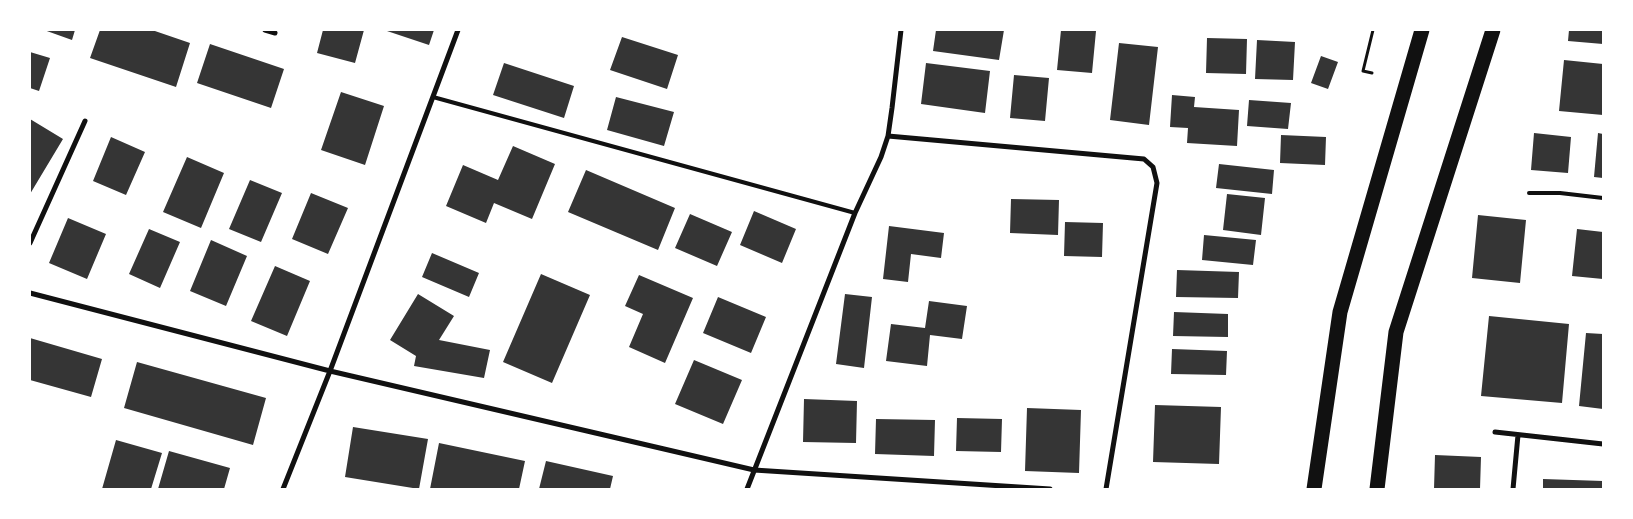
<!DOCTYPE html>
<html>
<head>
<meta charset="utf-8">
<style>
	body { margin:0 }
	#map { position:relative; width:1633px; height:519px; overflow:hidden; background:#fff; font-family:Lato,sans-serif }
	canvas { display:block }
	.frame { position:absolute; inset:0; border:31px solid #fff; pointer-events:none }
</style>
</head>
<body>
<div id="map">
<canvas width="1633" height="519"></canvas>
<div class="frame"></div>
</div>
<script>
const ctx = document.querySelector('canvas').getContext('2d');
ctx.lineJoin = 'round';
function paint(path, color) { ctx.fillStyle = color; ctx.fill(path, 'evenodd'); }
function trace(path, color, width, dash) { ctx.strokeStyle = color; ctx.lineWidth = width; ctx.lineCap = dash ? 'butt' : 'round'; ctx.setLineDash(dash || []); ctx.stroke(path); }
paint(new Path2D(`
	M44,30H75L72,40Z
	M100,30H152L190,43L176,87L90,58Z
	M323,30H364L355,63L317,53Z
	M384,30H434L429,45Z
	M936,30H1004L999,60L933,51Z
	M1061,30L1096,31L1092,73L1057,70Z
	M1569,30H1603V44L1568,41Z
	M622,37L678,55L667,89L610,70Z
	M1207,38L1247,39L1246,74L1206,73Z
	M1257,40L1295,42L1293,80L1255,79Z
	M1119,43L1158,47L1149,125L1110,120Z
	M210,44L284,69L271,108L197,83Z
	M30,52L50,58L39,91L30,88Z
	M1321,56L1338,62L1328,89L1311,83Z
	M1564,60L1603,64V115L1559,111Z
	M504,63L574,86L564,118L493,95Z
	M926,63L990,71L985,113L921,104Z
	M1014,75L1049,78L1045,121L1010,118Z
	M341,92L384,106L365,165L321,150Z
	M1172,95L1195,97L1194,107L1239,110L1237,146L1187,143L1188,128L1170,127Z
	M616,97L674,112L664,146L607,130Z
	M1249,100L1291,103L1288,129L1247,126Z
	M30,119L63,139L30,194Z
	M1534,133L1571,137L1568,173L1531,170Z
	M1598,133L1603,134V178L1594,177Z
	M1281,135L1326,137L1325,165L1280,163Z
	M111,137L145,152L126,195L93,181Z
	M513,146L555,164L532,219L494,203L486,223L446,206L463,165L498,180Z
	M187,157L224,173L201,228L163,212Z
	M1219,164L1274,170L1272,194L1216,188Z
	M586,170L675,208L658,250L568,212Z
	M250,180L282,193L261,242L229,229Z
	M311,193L348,208L328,254L292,239Z
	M1227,194L1265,198L1261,235L1223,230Z
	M1011,199L1059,200L1058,235L1010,233Z
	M754,211L796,229L782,263L740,245Z
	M690,214L732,232L717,266L675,248Z
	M1478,215L1526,220L1520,283L1472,278Z
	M68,218L106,234L87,279L49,263Z
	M1065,222L1103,223L1102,257L1064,256Z
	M889,226L944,233L941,258L911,254L908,282L883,279Z
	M149,229L180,242L160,288L129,274Z
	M1577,229L1603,232V279L1572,276Z
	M1204,235L1256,240L1253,265L1202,260Z
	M211,240L247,256L226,306L190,291Z
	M432,253L479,273L469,297L422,277Z
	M275,266L310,281L287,336L251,321Z
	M1177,270L1239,272L1238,298L1176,297Z
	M541,274L590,295L552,383L503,362Z
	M639,275L693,298L665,363L629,347L643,314L625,306Z
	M418,294L454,316L439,340L490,350L484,378L414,366L416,356L390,340Z
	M845,294L872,297L864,368L836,364Z
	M718,297L766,317L751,353L703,333Z
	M929,301L967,306L962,339L930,335L927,366L886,361L891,324L925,328Z
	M1174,312L1228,314V337L1173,336Z
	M1489,316L1569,324L1562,403L1481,396Z
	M1586,333L1603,334V409L1579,406Z
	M30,338L102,359L91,397L30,380Z
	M1172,349L1227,351L1226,375L1171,374Z
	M694,360L742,380L723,424L675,404Z
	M137,362L266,398L253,445L124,408Z
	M804,399L857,401L856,443L803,442Z
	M1155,405L1221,407L1219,464L1153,462Z
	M1027,408L1081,410L1079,473L1025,471Z
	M957,418L1002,419L1001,452L956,451Z
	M876,419L935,420L934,456L875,454Z
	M353,427L428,439L419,489L345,477Z
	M116,440L162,453L151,489H102Z
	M439,443L525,461L519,489H430Z
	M169,451L230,468L224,489H158Z
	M1435,455L1481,457L1480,489H1434Z
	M546,461L613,476L610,489H539Z
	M1543,479L1603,481V489H1543Z`), '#353535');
trace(new Path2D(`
	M1372,73L1363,71L1373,30`), '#111', 3);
trace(new Path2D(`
	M433,97L855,213
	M1529,193H1560L1603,198`), '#111', 4);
trace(new Path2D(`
	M265,30L275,33
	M888,136L1144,159L1153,167L1157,183L1106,489
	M30,243L85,121
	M30,293L330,371L754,470L1050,489
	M1495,432L1603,444
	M283,489L330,371L458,30
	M747,489L855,213L881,157L888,136L892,108L901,30
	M1513,489L1518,435`), '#111', 5);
trace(new Path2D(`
	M1314,489L1340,312L1422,30
	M1377,489L1396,332L1493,30`), '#111', 15);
</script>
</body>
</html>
